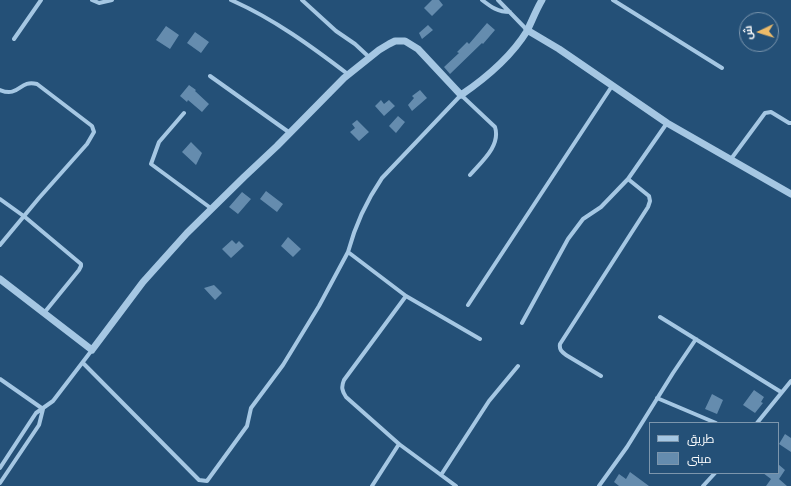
<!DOCTYPE html>
<html>
<head>
<meta charset="utf-8">
<style>
	body { margin:0 }
	#map { position:relative; width:791px; height:486px; overflow:hidden; background:#245077; font-family:"Space Grotesk",Cairo,sans-serif }
	canvas { display:block }
	.legend { position:absolute; left:649px; top:422px; width:130px; height:52px; box-sizing:border-box; background:#245077; border:1px solid #7c96ad; margin:0; padding:5px 7px; list-style:none; font-size:12px; color:#fff }
	.legend li { display:flex; align-items:center; gap:8px; height:20px }
	.legend b { width:20px; border:1px solid #7c96ad }
	.north { position:absolute; left:739px; top:12px; width:40px; height:40px; box-sizing:border-box; background:#245077; border:1px solid #7c96ad; border-radius:50%; rotate:266deg; font-size:11px; font-weight:700; line-height:16px; text-align:center; color:#fff }
	.north::after { content:''; display:block; margin:auto; width:14px; height:18px; background:#edbb69; clip-path:polygon(50% 0,100% 100%,50% 72%,0 100%) }
</style>
</head>
<body>
<div id="map">
<canvas width="791" height="486"></canvas>
<ul class="legend">
<li><b style="height:5px;background:#a5c7e3"></b>طريق</li>
<li><b style="height:11px;background:#658cae"></b>مبنى</li>
</ul>
<div class="north">ش</div>
</div>
<script>
const ctx = document.querySelector('canvas').getContext('2d');
ctx.lineJoin = 'round';
function paint(path, color) { ctx.fillStyle = color; ctx.fill(path, 'evenodd'); }
function trace(path, color, width, dash) { ctx.strokeStyle = color; ctx.lineWidth = width; ctx.lineCap = dash ? 'butt' : 'round'; ctx.setLineDash(dash || []); ctx.stroke(path); }
paint(new Path2D(`
	M432,0H439L443,5L432,16L424,8Z
	M487,23L495,30L483,44L482,43L450,74L444,67L459,53L457,52L467,42L469,44Z
	M428,25L433,30L422,39L419,33Z
	M166,26L179,35L170,49L156,40Z
	M195,32L209,42L201,53L187,43Z
	M189,85L196,90L195,91L209,104L202,112L188,100L187,102L180,96Z
	M420,90L427,98L412,111L408,105L414,98L412,96Z
	M381,100L384,104L389,100L395,106L384,116L375,106Z
	M398,116L405,122L396,133L389,126Z
	M357,120L369,132L359,141L350,132L355,128L352,124Z
	M191,142L202,153L196,165L182,152Z
	M266,191L283,204L277,212L260,199Z
	M242,192L251,199L238,214L229,207Z
	M288,237L301,249L293,257L281,246Z
	M232,240L236,244L239,241L244,246L231,258L222,249Z
	M214,285L222,293L215,300L204,288Z
	M754,390L764,397L761,402L763,403L755,413L743,405Z
	M712,394L723,400L717,414L705,409Z
	M785,434L791,438V452L779,444Z
	M778,464L785,470L779,479L787,486H766L771,479L763,473H778Z
	M630,472L649,486H619L614,482L619,474L626,479Z`), '#658cae');
trace(new Path2D(`
	M92,0L99,3L112,0
	M231,0C274,19 311,46 349,75
	M302,0L336,31L355,44L369,57
	M482,0C491,7 498,12 510,12
	M498,0L527,30
	M613,0L722,68
	M14,39L41,0
	M210,76L290,133
	M0,90C20,98 19,79 37,84L92,126L94,132L87,144L39,198L0,245
	M184,113L159,142L151,164L212,209
	M731,159L765,113L771,112L789,123H791
	M470,175C481,162 501,146 495,127L461,95L382,178C367,200 355,226 348,252L406,296L480,339
	M0,199L25,217L81,264V266L79,270L44,313
	M406,296L344,380C341,387 342,391 346,397L399,444L456,486
	M468,305L612,86
	M660,317L781,392
	M522,323L568,239L583,219L601,207L628,179L667,123
	M83,363L199,480L207,481L247,426L251,408L283,365L319,306L348,252
	M601,376L566,355C562,352 559,350 560,344L648,207L650,201L649,196L628,179
	M0,379L43,409L39,425L0,483
	M657,398L716,423
	M757,423L791,381
	M0,468L32,419L36,413L53,401L92,350
	M441,475L489,401L518,366
	M372,486L399,444
	M599,486L627,447L673,373L696,339
	M703,486L715,473`), '#a5c7e3', 4);
trace(new Path2D(`
	M527,30L559,49L667,123L791,194
	M0,279L92,350L143,282L187,233L244,177L277,146L344,78L379,50L389,44L395,41H405L418,49L461,95C486,78 511,57 527,31C532,21 536,10 542,0`), '#a5c7e3', 7);
</script>
</body>
</html>
